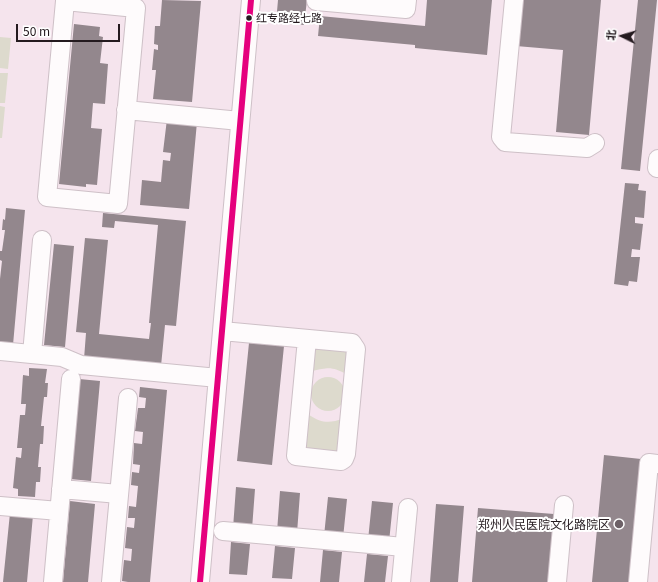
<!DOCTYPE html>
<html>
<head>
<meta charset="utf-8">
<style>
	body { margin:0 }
	#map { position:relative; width:658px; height:582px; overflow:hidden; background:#f5e4ed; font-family:Georgia,"Noto Sans SC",serif }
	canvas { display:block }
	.north { position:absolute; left:602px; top:16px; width:40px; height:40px; -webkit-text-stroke:3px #fff; paint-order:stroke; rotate:275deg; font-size:11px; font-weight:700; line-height:16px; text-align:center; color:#241a1f }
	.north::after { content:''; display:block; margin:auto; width:14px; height:18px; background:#241a1f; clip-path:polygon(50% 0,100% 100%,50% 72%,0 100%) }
	.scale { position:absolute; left:16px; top:24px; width:104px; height:18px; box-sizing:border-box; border:2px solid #241a1f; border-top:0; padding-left:5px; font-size:12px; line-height:14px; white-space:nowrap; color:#241a1f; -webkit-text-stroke:3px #fff; paint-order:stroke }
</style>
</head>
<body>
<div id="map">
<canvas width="658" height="582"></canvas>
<div class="north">北</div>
<div class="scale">50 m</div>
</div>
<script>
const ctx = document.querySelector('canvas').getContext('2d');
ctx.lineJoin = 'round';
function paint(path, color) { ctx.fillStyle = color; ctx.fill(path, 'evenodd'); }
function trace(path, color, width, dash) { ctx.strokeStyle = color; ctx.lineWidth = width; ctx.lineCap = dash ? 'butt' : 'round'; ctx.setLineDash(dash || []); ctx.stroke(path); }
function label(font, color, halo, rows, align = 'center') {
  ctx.font = font + ' Georgia,"Noto Sans SC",serif'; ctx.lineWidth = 4; ctx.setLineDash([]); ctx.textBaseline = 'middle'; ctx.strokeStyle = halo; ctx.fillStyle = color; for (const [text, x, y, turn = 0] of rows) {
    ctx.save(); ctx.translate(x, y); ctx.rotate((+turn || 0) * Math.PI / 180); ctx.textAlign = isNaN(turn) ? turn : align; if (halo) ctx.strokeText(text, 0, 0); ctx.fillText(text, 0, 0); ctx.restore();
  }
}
paint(new Path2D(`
	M0,37L11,38L8,69L0,68Z
	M0,73H8L5,103H0Z
	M0,106L5,107L2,138H0Z
	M315,347L350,350L348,375C332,367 330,367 313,371Z
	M311 394a17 17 0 1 1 34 0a17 17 0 1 1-34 0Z
	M309,415C322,423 329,424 344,418L340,456L305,453Z`), '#dddacd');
paint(new Path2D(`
	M162,0L201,1L192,102L153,99L156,70H152L154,49L158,50V45L154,44L155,26H160Z
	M278,0H307L304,25L276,23Z
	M427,0H492L487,55L415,48V45L318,36L320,16L425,26Z
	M520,0H601L589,135L556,132L563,50L516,46Z
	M638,0H657L640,171L621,169Z
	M74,24L100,27L99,36L103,37L100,63L108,64L105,104L93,103L91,128L102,129L97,185L86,184V187L59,184Z
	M167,119L197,122L189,209L140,205L142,180L161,182L163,160L170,161L171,153L163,152Z
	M625,183L639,184L638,190L646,191L644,218L635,217V223L643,224L640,250L632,249L631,257H640L637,282L629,281L628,286L614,284Z
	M6,208L25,210L13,345L0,344V279L2,261L0,260V251H2L5,230H2L3,219L5,220Z
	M103,213L186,221L176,326L165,325L161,366L84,359L86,333L76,332L85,238L108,240L99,334L149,339L151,323H149L158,225L115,221L114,228L102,227Z
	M54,244L74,246L65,347L44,345Z
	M249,343L284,346L272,465L237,461Z
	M29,368L47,369L45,383H48L47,397H44L41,426H44L43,444H40L38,467H41L40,482H36L35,497L18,496V489L13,488L16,457L21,458L22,448H17L20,415H25L26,404H21L23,375L29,376Z
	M79,379L100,381L91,481L70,479Z
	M140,387L167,390L150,582H128L122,581L124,560L131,561L132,549L125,548L127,527L134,528L135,518H128L129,506L136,507L138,486L131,485L132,472L139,473L140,465L133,464L134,443L142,444L143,432L135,431L138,408H145L146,398L139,397Z
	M604,455L641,459L630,582H592Z
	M236,487L255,489L252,529L233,528Z
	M280,491L300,493L297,533L277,532Z
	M328,497L347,499L343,538L324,536Z
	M70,501L95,504L88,582H63Z
	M372,501L393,503L389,542L368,540Z
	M436,504L464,506L458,582H430Z
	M478,508L554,514L548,582H472Z
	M10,513L33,515L27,582H3Z
	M231,542L250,544L247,575L229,574Z
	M275,546L295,548L292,579L272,578Z
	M323,550L342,552L339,582H320Z
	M367,554L388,556L385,582H364Z`), '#93878d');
const minor = new Path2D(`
	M514,0L501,137L505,142L587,148L595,143
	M65,1L136,8L118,204L47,197Z
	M316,1L406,9L407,0
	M126,110L240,121
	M658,159L657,168H658
	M222,331L352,343L356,349L346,454L344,459L341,461L296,456L307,339
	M0,351L62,357L81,365L218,378
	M32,354L42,240
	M61,489L119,494
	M0,506L59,511
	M223,531L404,547
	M53,582L71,379
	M111,582L128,398
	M200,582L251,0
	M401,582L408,508
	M557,582L564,505
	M638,582L649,463L658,464`);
trace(minor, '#cec0c7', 20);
trace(minor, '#fefbfc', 18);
trace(new Path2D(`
	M200,582L251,0`), '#e5007d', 6);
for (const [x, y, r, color] of [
	[249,18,3.5,"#241a1f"],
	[619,524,5,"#6d6167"]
]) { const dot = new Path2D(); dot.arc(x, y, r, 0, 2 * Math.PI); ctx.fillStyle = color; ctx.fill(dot); trace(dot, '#fff', 1.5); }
label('11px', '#241a1f', '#fff', [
	["红专路经七路",256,18]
], 'left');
label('12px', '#241a1f', '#fff', [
	["郑州人民医院文化路院区",610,524]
], 'right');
</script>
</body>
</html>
